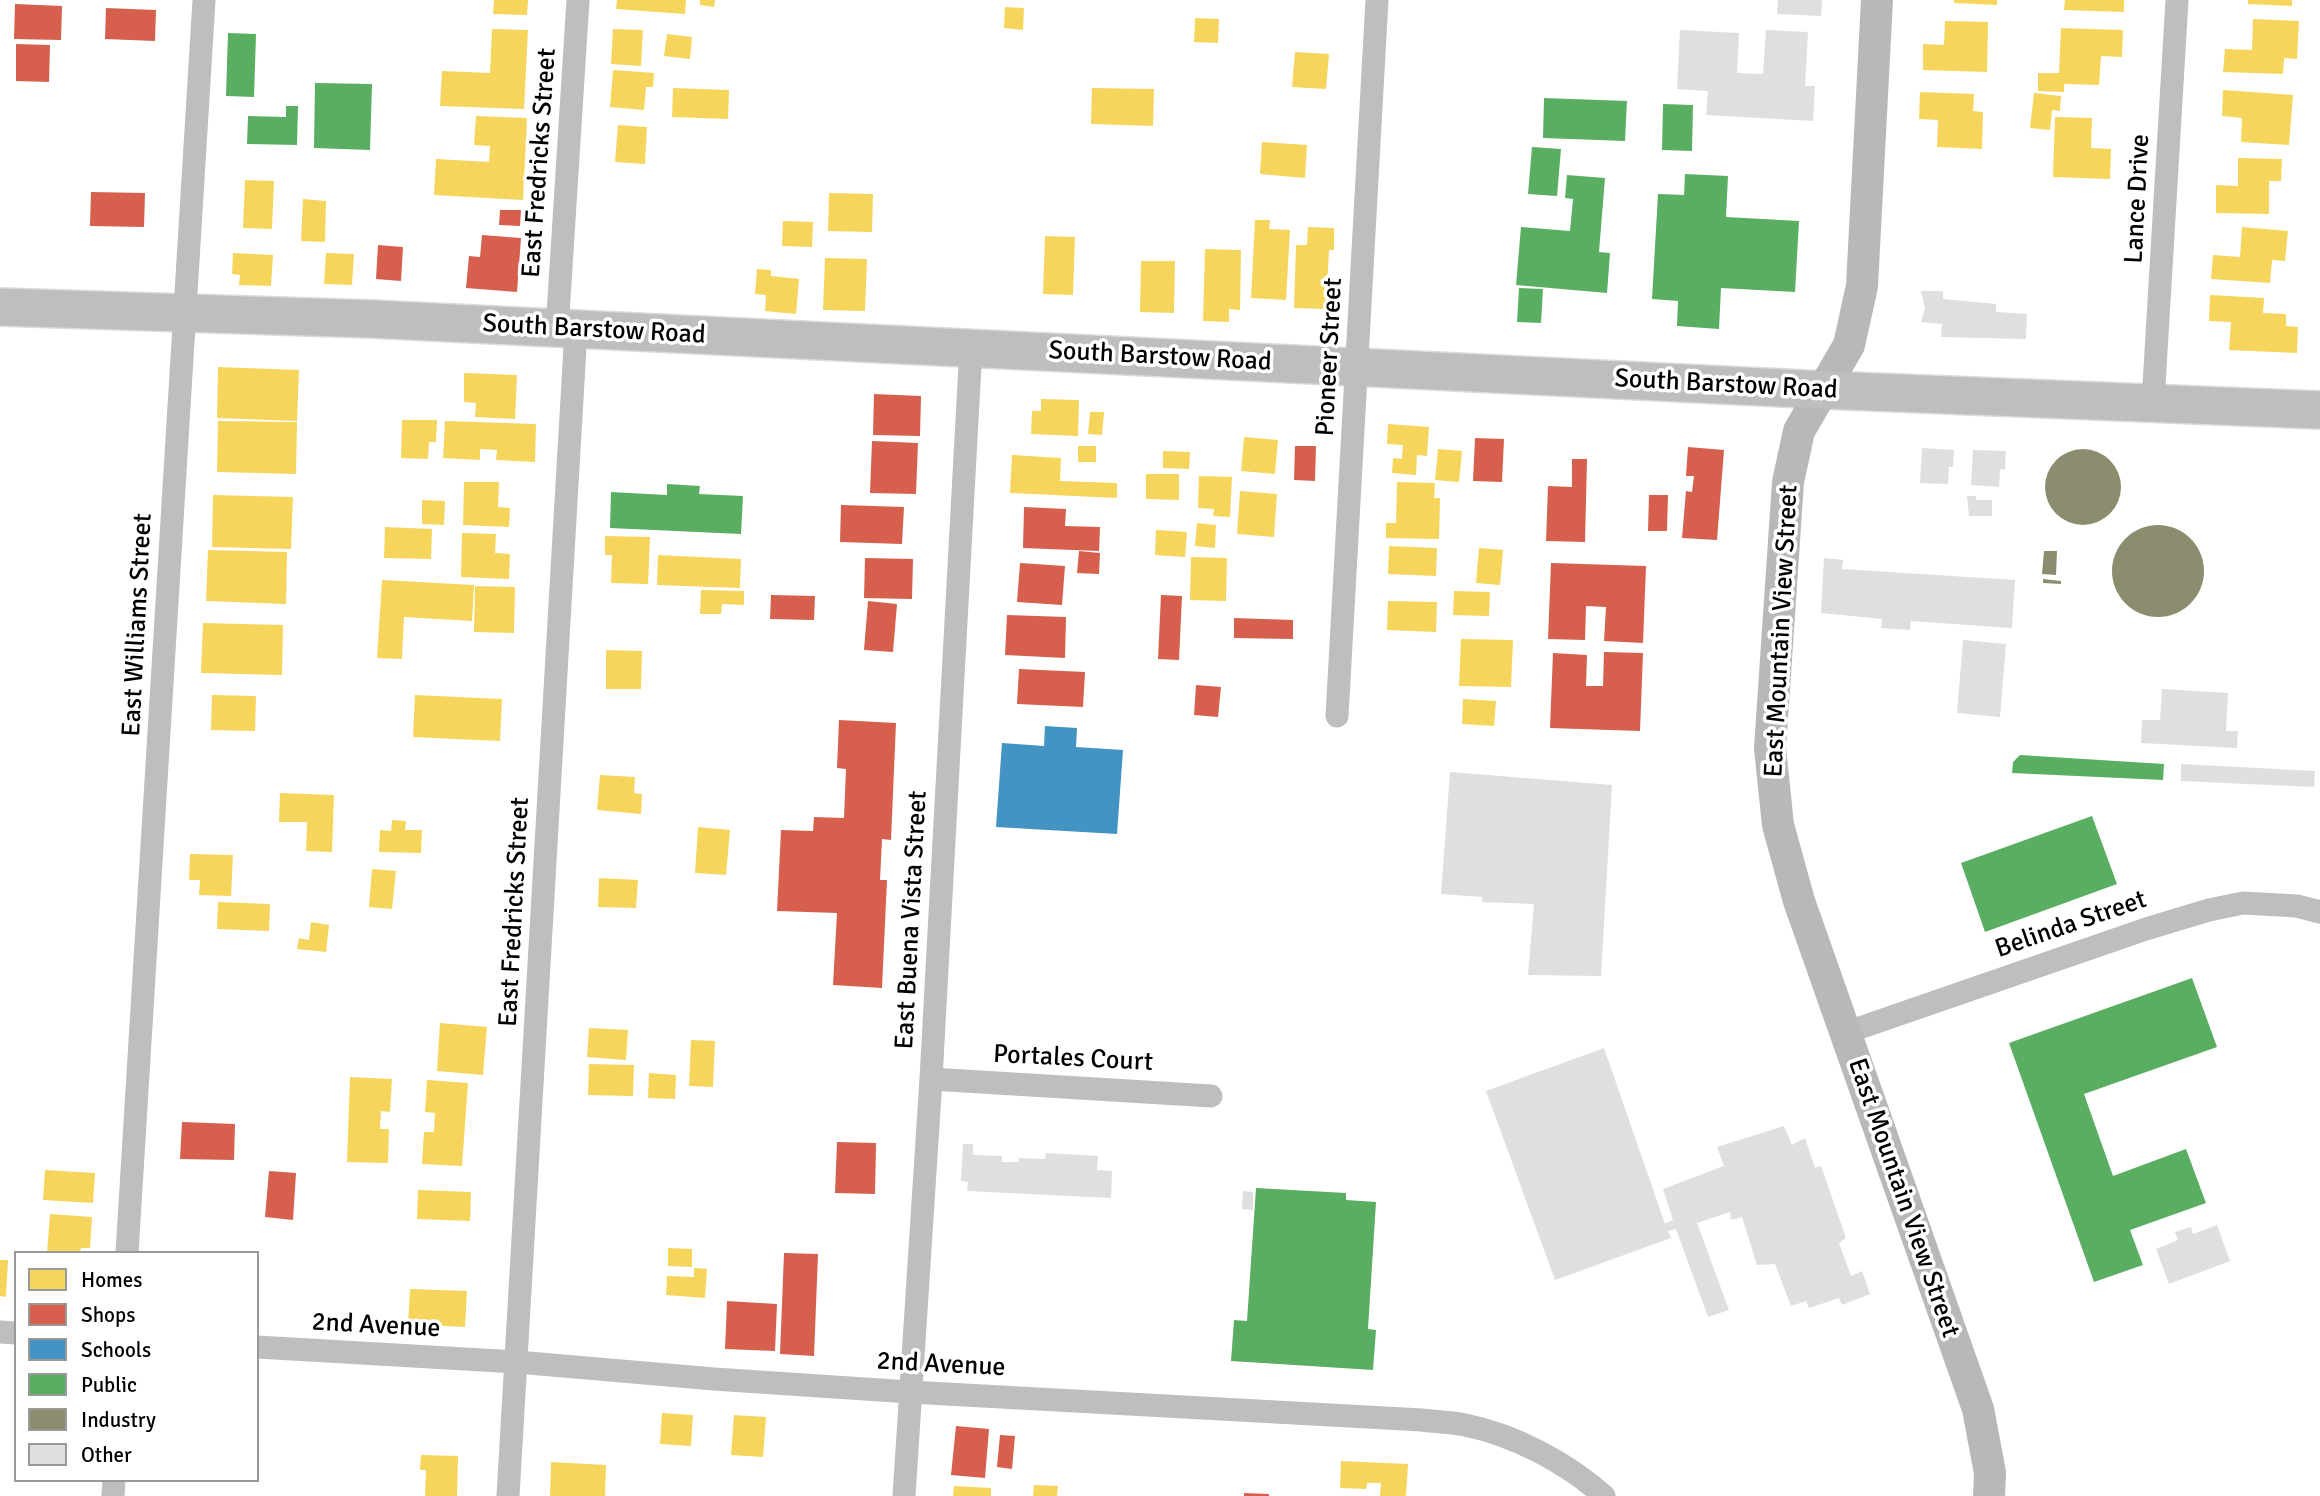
<!DOCTYPE html>
<html>
<head>
<meta charset="utf-8">
<style>
	body { margin:0 }
	#map { position:relative; width:2320px; height:1496px; overflow:hidden; background:#fff; font-family:Signika,sans-serif }
	canvas { display:block }
	.legend { position:absolute; left:14px; top:1251px; width:245px; height:231px; box-sizing:border-box; background:#fff; border:2px solid #999; margin:0; padding:9px 12px; list-style:none; font-size:21px; color:#000 }
	.legend li { display:flex; align-items:center; gap:14px; height:35px }
	.legend b { width:35px; border:2px solid #999 }
</style>
</head>
<body>
<div id="map">
<canvas width="2320" height="1496"></canvas>
<ul class="legend">
<li><b style="height:19px;background:#f6d55c"></b>Homes</li>
<li><b style="height:19px;background:#d6604d"></b>Shops</li>
<li><b style="height:19px;background:#4393c3"></b>Schools</li>
<li><b style="height:19px;background:#5aae61"></b>Public</li>
<li><b style="height:19px;background:#8c8c6e"></b>Industry</li>
<li><b style="height:19px;background:#dfdfdf"></b>Other</li>
</ul>
</div>
<script>
const ctx = document.querySelector('canvas').getContext('2d');
ctx.lineJoin = 'round';
function paint(path, color) { ctx.fillStyle = color; ctx.fill(path, 'evenodd'); }
function trace(path, color, width, dash) { ctx.strokeStyle = color; ctx.lineWidth = width; ctx.lineCap = dash ? 'butt' : 'round'; ctx.setLineDash(dash || []); ctx.stroke(path); }
function label(font, color, halo, rows, align = 'center') {
  ctx.font = font + ' Signika,sans-serif'; ctx.lineWidth = 7; ctx.setLineDash([]); ctx.textBaseline = 'middle'; ctx.strokeStyle = halo; ctx.fillStyle = color; for (const [text, x, y, turn = 0] of rows) {
    ctx.save(); ctx.translate(x, y); ctx.rotate((+turn || 0) * Math.PI / 180); ctx.textAlign = isNaN(turn) ? turn : align; if (halo) ctx.strokeText(text, 0, 0); ctx.fillText(text, 0, 0); ctx.restore();
  }
}
paint(new Path2D(`
	M494,0H528L527,15L493,14Z
	M617,0H686L685,14L616,9Z
	M700,0H715L714,7L700,5Z
	M1954,0H1997V5L1954,3Z
	M2065,0H2124V12L2064,10Z
	M2248,0H2292V6L2248,4Z
	M1005,7L1024,8L1023,30L1004,28Z
	M1195,18L1219,19L1218,43L1194,42Z
	M2253,19L2299,21L2297,59L2284,58L2283,74L2223,72L2225,49L2252,50Z
	M1945,21L1988,22L1987,72L1923,70V44L1944,45Z
	M2061,28L2123,30L2122,57L2101,56L2099,85L2064,84V92L2038,91V73H2059Z
	M492,29L528,30L524,109L440,106L442,71L490,73Z
	M613,29L643,30L641,66L611,64Z
	M667,34L692,37L690,59L664,56Z
	M1295,52L1329,54L1326,89L1292,87Z
	M613,70L654,73L653,87H646L644,110L610,107Z
	M673,88L729,90L728,119L672,117Z
	M1092,88L1154,89L1153,126L1091,124Z
	M2223,90L2293,95L2289,145L2241,142L2242,118L2222,116Z
	M1920,92L1974,94L1973,111L1983,112L1982,149L1937,147L1938,120L1919,119Z
	M2034,93L2061,96L2060,111L2052,110L2050,130L2030,128Z
	M476,116L527,118L523,200L434,195L436,159L489,162L490,146L474,145Z
	M2055,117L2092,118L2091,148L2111,149L2110,179L2053,177Z
	M618,125L647,127L645,164L615,162Z
	M1262,142L1307,145L1305,178L1260,174Z
	M2238,158L2282,159L2281,181H2269V214L2216,213V185L2238,186Z
	M245,180L274,181L272,229L243,228Z
	M829,193L873,194L872,232L828,231Z
	M303,199L326,201L325,242L301,241Z
	M1255,220H1270L1269,229L1290,230L1286,300L1251,298Z
	M783,221L813,222L812,247L782,246Z
	M1308,227L1334,228V250H1329L1326,309L1294,308L1296,245H1307Z
	M2242,227L2288,231L2285,261L2272,260L2270,283L2211,279L2213,255L2240,257Z
	M1045,236L1075,237L1073,295L1043,294Z
	M1205,249L1241,250L1240,310L1229,309V322L1203,321Z
	M233,253L273,255L271,286L239,285L240,275L232,274Z
	M326,253L354,254L352,285L324,284Z
	M825,258L867,259L865,311L823,310Z
	M1141,261H1175L1174,313L1140,312Z
	M757,269L771,270V276L799,279L796,314L765,311L766,295L755,294Z
	M2210,295L2264,298L2263,313L2286,314V326L2298,327L2297,353L2229,350L2231,322L2209,321Z
	M218,367L299,370L297,421L217,418Z
	M464,373L517,375L515,419L475,417L476,403L464,402Z
	M1041,399L1079,400L1078,436L1031,434L1032,411H1041Z
	M1090,412H1104L1102,435L1088,434Z
	M402,420H437L436,442H429L428,459L401,458Z
	M218,421L297,422L296,474L217,472Z
	M445,421L536,424L535,462L496,460L497,450L480,449V460L443,458Z
	M1388,424L1429,427L1427,456L1417,455L1416,475L1392,473L1393,458L1402,459L1403,445L1387,444Z
	M1244,437L1278,440L1275,474L1241,471Z
	M1078,446H1096V462H1078Z
	M1438,449L1462,451L1459,482L1435,480Z
	M1163,451L1190,452L1189,469L1163,468Z
	M1012,455L1061,458L1060,481L1117,483V498L1010,493Z
	M1146,474H1179V500L1146,499Z
	M1199,476L1232,477L1230,517L1213,516L1214,509L1198,508Z
	M464,482H499L498,507L510,508L509,527L463,525Z
	M1397,482L1435,483L1434,498H1440L1439,539L1386,538V523H1396Z
	M1240,491L1277,494L1274,537L1237,534Z
	M213,495L293,497L291,549L212,547Z
	M422,500L445,501L444,525L422,524Z
	M1197,523L1216,525L1215,548L1195,546Z
	M385,527L432,529L431,559L384,558Z
	M1156,530L1187,532L1185,557L1155,555Z
	M462,533L496,534L495,553L510,554L509,579L461,577Z
	M605,536L650,537L648,584L611,583L612,555H605Z
	M1389,546L1437,548L1436,576L1388,574Z
	M1479,548L1503,550L1500,585L1476,583Z
	M208,550L287,552L286,604L206,601Z
	M658,555L741,559L740,588L657,585Z
	M1191,557L1227,558L1226,601L1190,600Z
	M382,580L474,585L472,621L404,617L402,659L377,658Z
	M475,586L515,587L514,633L474,632Z
	M701,590L744,591V605L722,604L721,614H700Z
	M1454,591L1490,592L1489,616L1453,615Z
	M1388,601L1437,602L1436,632L1387,630Z
	M203,623L283,625L282,675L201,673Z
	M1461,639L1513,640L1511,687L1459,686Z
	M606,650L642,651L641,689H606Z
	M212,695L256,696L255,731L211,730Z
	M415,695L502,699L500,741L413,737Z
	M1463,699L1496,701L1494,726L1462,724Z
	M600,775L635,777L634,793L642,794L641,814L597,810Z
	M280,793L334,795L332,852L306,851L307,822H279Z
	M392,820L406,821L405,830H422L421,853L379,852L380,830L391,831Z
	M698,827L730,830L726,875L695,873Z
	M190,854L233,855L231,896L199,895L200,880H189Z
	M372,869L396,871L392,909L369,907Z
	M599,878L638,880L636,908L598,907Z
	M218,902L270,904L269,931L217,929Z
	M311,922L329,925L326,952L297,949L299,938L309,940Z
	M440,1023L487,1027L483,1075L437,1071Z
	M589,1028L628,1030L626,1060L587,1057Z
	M691,1040L715,1041L713,1087L689,1086Z
	M589,1064L634,1065L633,1096L588,1095Z
	M649,1073L676,1075L675,1099L648,1098Z
	M350,1077L392,1079L390,1112L381,1111L380,1129H389L388,1163L347,1162Z
	M427,1080L468,1083L462,1166L422,1164L424,1132H434L435,1113L425,1112Z
	M45,1170L95,1173L93,1203L43,1200Z
	M418,1190L471,1192L470,1221L417,1219Z
	M50,1214L92,1217L90,1248H81L80,1253H47Z
	M668,1248L692,1249V1267L668,1266Z
	M0,1260H8L6,1297L0,1296Z
	M694,1268L707,1269L705,1298L666,1295L667,1276L694,1277Z
	M410,1289L467,1291L465,1327L408,1324Z
	M662,1413L693,1415L691,1446L660,1444Z
	M734,1415L766,1417L763,1457L731,1455Z
	M421,1455L458,1456L457,1496H425L426,1470H420Z
	M1341,1461L1408,1464L1406,1496H1380L1381,1483H1367L1366,1489L1340,1488Z
	M551,1462L606,1465L605,1496H550Z
	M1034,1485L1058,1486L1057,1496H1033Z
	M954,1486L991,1488V1496H953Z`), '#f6d55c');
paint(new Path2D(`
	M15,4L62,6L61,40L14,39Z
	M106,8L156,10L155,41L105,39Z
	M16,44L50,45L49,82L16,81Z
	M91,192L145,193L144,227L90,226Z
	M500,210H521L520,226L499,225Z
	M482,235L521,238L517,292L466,288L469,256L480,257Z
	M378,245L403,247L401,281L376,279Z
	M874,394L921,396L920,436L873,435Z
	M1475,438L1504,439L1502,482L1473,481Z
	M872,441L918,443L916,494L870,493Z
	M1295,446H1316L1315,481L1294,480Z
	M1688,447L1724,450L1717,540L1682,538L1686,491L1692,492L1694,476H1686Z
	M1572,459H1587L1585,542L1546,541L1548,486L1572,487Z
	M1649,495H1668L1667,531H1648Z
	M841,505L904,507L902,544L840,542Z
	M1024,507L1066,509L1065,526L1100,527L1099,551L1023,548Z
	M1079,551L1100,553L1099,574L1077,573Z
	M865,558L913,559L912,599L864,598Z
	M1020,563L1065,566L1062,605L1017,602Z
	M1551,563L1646,566L1643,643L1604,641L1606,607L1586,606L1585,640L1548,639Z
	M771,595L815,596L814,620L770,619Z
	M1161,595L1182,596L1179,660L1158,659Z
	M868,601L897,604L893,652L864,650Z
	M1007,615L1066,617L1065,658L1005,655Z
	M1234,618L1293,620V639L1234,638Z
	M1604,652L1643,653L1640,731L1550,728L1553,653L1587,655L1586,686H1603Z
	M1019,669L1085,672L1083,707L1017,704Z
	M1196,685L1221,687L1218,717L1194,715Z
	M839,720L896,723L891,840L882,839L880,880H887L882,988L833,985L837,913L777,911L781,830L813,831L814,817L844,818L846,769L837,768Z
	M182,1122L235,1124L234,1160L180,1159Z
	M837,1142L876,1143L875,1194L835,1193Z
	M269,1171L296,1173L293,1220L265,1217Z
	M784,1253L818,1254L814,1356L780,1354Z
	M727,1301L777,1304L775,1351L725,1349Z
	M956,1426L989,1429L985,1478L951,1475Z
	M1000,1435L1015,1436L1012,1469L997,1467Z
	M1244,1493L1269,1494V1496H1244Z`), '#d6604d');
paint(new Path2D(`
	M1045,726L1077,728L1076,747L1123,750L1117,834L996,827L1002,743L1044,746Z`), '#4393c3');
paint(new Path2D(`
	M228,33L256,34L254,97L226,96Z
	M315,83L372,84L370,150L314,148Z
	M1544,98L1627,101L1625,141L1543,138Z
	M1663,104L1693,105L1692,151L1662,150Z
	M286,106H298L297,145L247,144L248,116L286,117Z
	M1532,147L1561,149L1557,196L1528,194Z
	M1685,174L1728,176L1726,217L1799,221L1795,292L1721,288L1719,329L1677,326L1678,301L1652,299L1658,194L1684,195Z
	M1567,175L1605,178L1599,252L1610,253L1607,293L1516,285L1521,227L1570,231L1573,199L1565,198Z
	M1519,288L1543,289L1541,323L1517,322Z
	M667,484L700,486L699,494L743,496L741,534L610,528L611,492L667,495Z
	M2020,755L2164,764L2163,780L2012,773L2013,762Z
	M2092,816L2117,884L1985,932L1961,863Z
	M2192,978L2217,1047L2084,1094L2113,1176L2186,1149L2206,1203L2130,1230L2143,1265L2094,1282L2009,1043Z
	M1256,1188L1346,1193V1200L1376,1202L1368,1329L1376,1330L1373,1370L1231,1361L1234,1320L1247,1321Z`), '#5aae61');
paint(new Path2D(`
	M2045 487a38 38 0 1 1 76 0a38 38 0 1 1-76 0Z
	M2112 571a46 46 0 1 1 92 0a46 46 0 1 1-92 0Z
	M2044,551H2057L2056,575L2042,574Z
	M2043,579L2061,581V584L2043,583Z`), '#8c8c6e');
paint(new Path2D(`
	M1778,0H1822L1821,16L1777,14Z
	M1680,30L1739,33L1737,73L1763,74L1766,30L1808,32L1805,86H1815L1813,121L1706,115L1708,91L1677,89Z
	M1921,291H1943V299L1996,304V312L2027,314L2026,339L1941,337L1942,324L1921,322L1925,308Z
	M1922,448L1954,450L1953,467H1949L1948,484L1920,483Z
	M1973,450L2006,451L2005,470L2000,469L1999,487L1971,485Z
	M1967,496H1976V500H1992V516H1969Z
	M1824,558L1843,560L1842,569L2015,580L2012,628L1911,621L1910,630L1881,628L1882,619L1821,613Z
	M1963,640L2006,644L2000,717L1957,713Z
	M2162,689L2228,693L2226,731H2238L2237,748L2141,743L2142,720H2160Z
	M2181,764L2315,771L2314,787L2181,781Z
	M1450,772L1612,785L1601,976L1528,975L1534,904L1482,902V897L1441,894Z
	M1604,1048L1665,1224L1673,1220L1663,1189L1724,1166L1717,1147L1784,1126L1792,1145L1805,1138L1815,1168L1821,1166L1846,1238L1839,1243L1851,1276L1862,1271L1870,1294L1842,1305L1839,1298L1809,1308L1806,1301L1791,1306L1775,1264L1757,1265L1742,1217L1731,1220L1730,1212L1697,1223L1729,1310L1708,1317L1676,1229L1668,1231L1671,1238L1555,1280L1486,1091Z
	M963,1144H973V1155L1002,1156V1162H1019V1158L1045,1159L1046,1153L1098,1156L1097,1170L1112,1171L1111,1198L967,1191L968,1182L961,1181Z
	M1243,1191L1253,1192V1210L1242,1209Z
	M2217,1225L2230,1261L2169,1284L2156,1249L2178,1240L2175,1232L2191,1227L2193,1234Z`), '#dfdfdf');
const primary = new Path2D(`
	M0,307L371,319L1824,390L2320,410`);
trace(primary, '#dbdbdb', 40);
trace(new Path2D(`
	M557,330L578,0
	M2153,402L2177,0
	M1337,716L1377,0
	M1845,1033L2146,929L2209,910L2243,903L2297,906L2320,912
	M931,1079L1211,1096
	M127,1253L204,0
	M0,1332L16,1333
	M257,1347L517,1362L714,1379L910,1392L1422,1420C1436,1422 1451,1422 1465,1425C1515,1435 1567,1463 1604,1496
	M113,1496L114,1480
	M508,1496L576,330
	M904,1496L931,1079L971,347`), '#bebebe', 23);
trace(new Path2D(`
	M1877,0L1862,286L1849,345L1799,431L1788,482L1770,748L1778,825L1799,901L1978,1409L1990,1473L1989,1496`), '#b8b8b8', 32);
trace(primary, '#bebebe', 37);
label('26px', '#000', '#fff', [
	["East Fredricks Street",540,163,-86],
	["Lance Drive",2138,199,-87],
	["South Barstow Road",594,330,3],
	["South Barstow Road",1160,357,3],
	["Pioneer Street",1330,357,-87],
	["South Barstow Road",1726,385,3],
	["East Williams Street",138,625,-87],
	["East Mountain View Street",1782,631,-87],
	["East Fredricks Street",515,912,-87],
	["East Buena Vista Street",912,920,-87],
	["Belinda Street",2071,925,-19],
	["Portales Court",1073,1059,3],
	["East Mountain View Street",1903,1198,71],
	["2nd Avenue",376,1326,3],
	["2nd Avenue",941,1365,3]
]);
</script>
</body>
</html>
